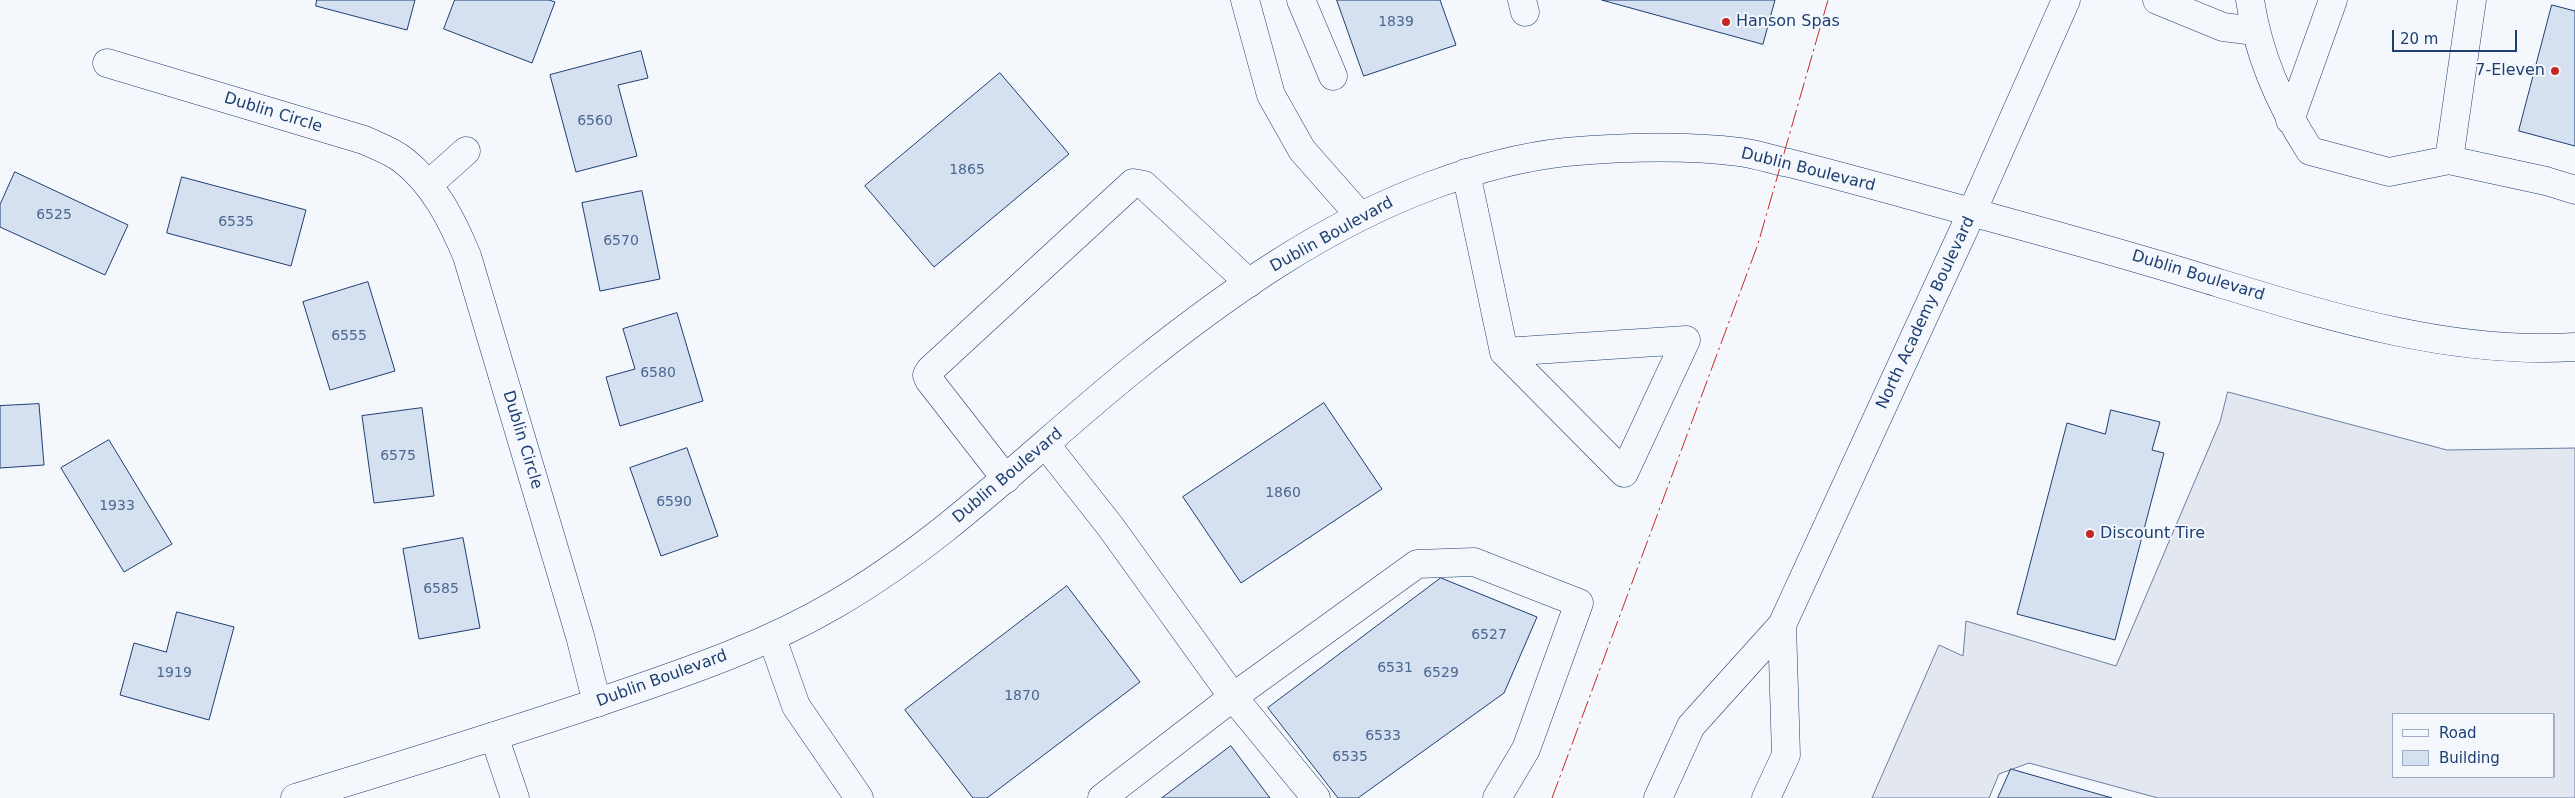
<!DOCTYPE html>
<html>
<head>
<meta charset="utf-8">
<style>
	body { margin:0 }
	#map { position:relative; width:2575px; height:798px; overflow:hidden; background:#f4f7fb; font-family:"DejaVu Sans",sans-serif }
	canvas { display:block }
	.legend { position:absolute; left:2392px; top:713px; width:162px; height:65px; box-sizing:border-box; background:#f4f7fb; border:1px solid #9eadc5; margin:0; padding:6px 9px; list-style:none; font-size:15px; color:#1d3f73 }
	.legend li { display:flex; align-items:center; gap:10px; height:25px }
	.legend b { width:25px; border:1px solid #9eadc5 }
	.scale { position:absolute; left:2392px; top:30px; width:125px; height:22px; box-sizing:border-box; border:2px solid #1d3f73; border-top:0; padding-left:6px; font-size:15px; line-height:18px; white-space:nowrap; color:#1d3f73; -webkit-text-stroke:4px #f4f7fb; paint-order:stroke }
</style>
</head>
<body>
<div id="map">
<canvas width="2575" height="798"></canvas>
<ul class="legend">
<li><b style="height:6px;background:#f4f7fb"></b>Road</li>
<li><b style="height:14px;background:#d5e0f0"></b>Building</li>
</ul>
<div class="scale">20 m</div>
</div>
<script>
const ctx = document.querySelector('canvas').getContext('2d');
ctx.lineJoin = 'round';
function paint(path, color) { ctx.fillStyle = color; ctx.fill(path, 'evenodd'); }
function trace(path, color, width, dash) { ctx.strokeStyle = color; ctx.lineWidth = width; ctx.lineCap = dash ? 'butt' : 'round'; ctx.setLineDash(dash || []); ctx.stroke(path); }
function label(font, color, halo, rows, align = 'center') {
  ctx.font = font + ' "DejaVu Sans",sans-serif'; ctx.lineWidth = 4; ctx.setLineDash([]); ctx.textBaseline = 'middle'; ctx.strokeStyle = halo; ctx.fillStyle = color; for (const [text, x, y, turn = 0] of rows) {
    ctx.save(); ctx.translate(x, y); ctx.rotate((+turn || 0) * Math.PI / 180); ctx.textAlign = isNaN(turn) ? turn : align; if (halo) ctx.strokeText(text, 0, 0); ctx.fillText(text, 0, 0); ctx.restore();
  }
}
const parking = new Path2D(`
	M2228,392L2447,450L2575,448V798H2158L2029,763L1999,774L1989,798H1872L1939,645L1963,656L1966,621L2116,666L2220,422ZM2394,714H2554V777H2394Z`);
paint(parking, '#e3e8f0');
trace(parking, '#687fa3', 1);
const building = new Path2D(`
	M317,0H415L407,30L316,6Z
	M455,0H549L555,2L532,63L444,29Z
	M1337,0H1440L1456,45L1364,76Z
	M1602,0H1775L1763,44Z
	M2552,5L2575,11V146L2519,131Z
	M641,51L648,78L618,85L637,156L576,172L550,75Z
	M1000,73L1069,154L934,267L865,186Z
	M15,172L128,225L105,275L0,227V205Z
	M182,177L306,210L291,266L167,233Z
	M642,191L660,279L600,291L582,203Z
	M368,282L395,371L330,390L303,302Z
	M677,313L703,401L620,426L606,377L635,369L623,329Z
	M1324,403L1382,489L1241,583L1183,497Z
	M39,404L44,465L0,468V406Z
	M422,408L434,496L374,503L362,416Z
	M2111,410L2160,422L2152,450L2164,453L2115,640L2017,614L2067,423L2105,434Z
	M109,440L172,544L124,572L61,468Z
	M687,448L718,536L661,556L630,468Z
	M463,538L480,628L419,639L403,549Z
	M1441,578L1537,617L1504,693L1358,798H1338L1268,708Z
	M1067,586L1140,682L987,798H973L905,710Z
	M177,612L234,627L209,720L120,695L134,643L166,652Z
	M1231,746L1270,798H1162Z
	M2011,769L2112,798H1998Z`);
paint(building, '#d5e0f0');
trace(building, '#1d3f73', 1);
const minor = new Path2D(`
	M1245,0L1271,95L1302,150L1360,216
	M1301,0L1333,76
	M1522,0L1525,12
	M2157,0L2223,27L2255,31
	M2250,0C2258,53 2281,106 2310,151L2389,172L2449,160L2546,181L2575,190
	M107,63L364,140C377,146 392,151 403,160C434,184 452,220 467,256L580,636L597,703
	M2290,120L2333,0
	M2449,160L2472,0
	M1466,173L1504,352L1624,473L1686,340L1504,352
	M428,185L466,151
	M1046,445L1110,526L1233,697L1417,564L1474,562L1579,603L1526,749L1497,798
	M1006,479L929,380L927,375L930,370L1133,183L1144,185L1249,283
	M772,638L796,706L859,798
	M494,736L515,798
	M1102,798L1233,697L1316,798`);
const major = new Path2D(`
	M295,798C406,764 518,730 628,692C698,668 769,643 834,605C947,540 1036,447 1137,366C1227,294 1324,225 1433,185C1476,169 1520,157 1566,152C1623,147 1683,145 1740,152C1756,154 1773,160 1789,163C1829,173 1869,184 1909,195C2010,223 2110,249 2209,280C2327,316 2450,355 2575,347`);
const highway = new Path2D(`
	M1658,798L1691,726L1782,625L1972,212L2066,0
	M1766,798L1786,755L1782,625`);
trace(minor, '#1d3f73', 29);
trace(major, '#1d3f73', 29);
trace(highway, '#1d3f73', 29);
trace(minor, '#f4f7fb', 28);
trace(major, '#f4f7fb', 28);
trace(highway, '#f4f7fb', 28);
trace(new Path2D(`
	M1552,798L1758,244L1828,0`), '#c62828', 1, [18, 4, 2.5, 4]);
for (const [x, y, r, color] of [
	[1726,22,5,"#c62828"],
	[2555,71,5,"#c62828"],
	[2090,534,5,"#c62828"]
]) { const dot = new Path2D(); dot.arc(x, y, r, 0, 2 * Math.PI); ctx.fillStyle = color; ctx.fill(dot); trace(dot, '#f4f7fb', 2); }
label('14px', '#4b6792', null, [
	["1839",1396,22],
	["6560",595,121],
	["1865",967,170],
	["6525",54,215],
	["6535",236,222],
	["6570",621,241],
	["6555",349,336],
	["6580",658,373],
	["6575",398,456],
	["1860",1283,493],
	["6590",674,502],
	["1933",117,506],
	["6585",441,589],
	["6527",1489,635],
	["6531",1395,668],
	["1919",174,673],
	["6529",1441,673],
	["1870",1022,696],
	["6533",1383,736],
	["6535",1350,757]
]);
label('16px', '#1d3f73', '#f4f7fb', [
	["Hanson Spas",1736,22],
	["7-Eleven",2545,71,"right"],
	["Discount Tire",2100,534]
], 'left');
label('16px', '#1d3f73', '#f4f7fb', [
	["Dublin Circle",273,113,17],
	["Dublin Boulevard",1808,170,14],
	["Dublin Boulevard",1332,235,-29],
	["Dublin Boulevard",2198,276,17],
	["North Academy Boulevard",1926,313,-65],
	["Dublin Circle",522,440,73],
	["Dublin Boulevard",1008,476,-40],
	["Dublin Boulevard",662,679,-20]
]);
</script>
</body>
</html>
